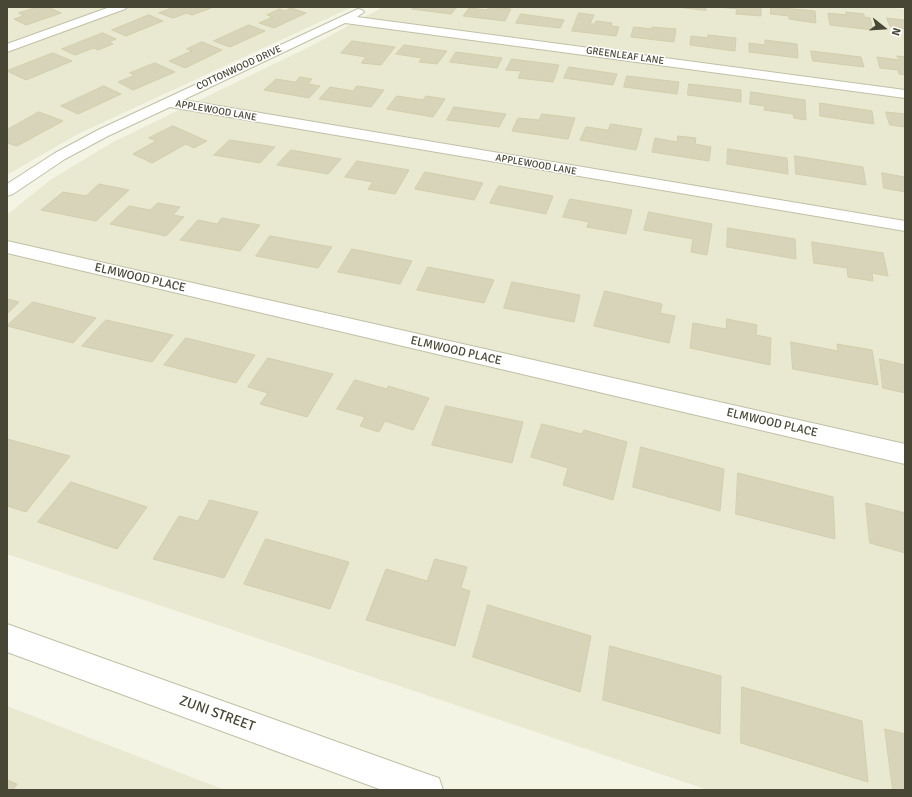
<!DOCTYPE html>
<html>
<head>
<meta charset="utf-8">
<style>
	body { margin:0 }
	#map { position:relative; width:912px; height:797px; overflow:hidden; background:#f4f4e5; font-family:Signika,sans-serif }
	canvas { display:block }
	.frame { position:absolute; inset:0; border:8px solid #484634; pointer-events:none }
	.north { position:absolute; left:864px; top:8px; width:40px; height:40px; -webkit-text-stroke:3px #fff; paint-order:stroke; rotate:107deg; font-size:11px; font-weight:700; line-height:16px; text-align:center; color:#484634 }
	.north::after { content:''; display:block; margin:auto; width:14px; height:18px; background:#484634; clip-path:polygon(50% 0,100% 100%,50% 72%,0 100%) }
</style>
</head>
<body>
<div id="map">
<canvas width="912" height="797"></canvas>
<div class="frame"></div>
<div class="north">N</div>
</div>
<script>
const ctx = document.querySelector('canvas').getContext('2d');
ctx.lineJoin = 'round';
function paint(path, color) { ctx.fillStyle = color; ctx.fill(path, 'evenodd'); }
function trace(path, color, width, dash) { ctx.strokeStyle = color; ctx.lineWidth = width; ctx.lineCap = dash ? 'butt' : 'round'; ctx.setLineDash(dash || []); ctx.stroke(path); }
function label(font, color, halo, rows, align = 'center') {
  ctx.font = font + ' Signika,sans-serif'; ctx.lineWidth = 3; ctx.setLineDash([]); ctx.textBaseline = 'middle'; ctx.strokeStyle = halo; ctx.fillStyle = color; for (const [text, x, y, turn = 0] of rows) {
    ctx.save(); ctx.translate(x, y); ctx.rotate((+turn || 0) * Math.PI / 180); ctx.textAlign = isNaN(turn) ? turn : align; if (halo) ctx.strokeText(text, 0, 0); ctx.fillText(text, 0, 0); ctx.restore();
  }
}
paint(new Path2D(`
	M7,7H352L78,134L7,175Z
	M383,7H881L905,9V790H708L7,554V215L50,180L113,142L309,47Z
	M7,706L225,790H7Z`), '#e9e9d2');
const building = new Path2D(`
	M38,7H48L61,13L26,25L14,19L23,16L19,13Z
	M175,7H209L211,8L192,15L187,13L173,18L159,13Z
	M414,7H457L451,14L412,9Z
	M489,7L511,9L505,21L463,16L469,8L487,10Z
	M676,7H706V10Z
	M716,7H761V16L736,14L737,9Z
	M771,7L815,11L816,23L789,19V16L771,14Z
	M291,8L306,13L274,28L259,23L273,17L267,15L279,9L285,11Z
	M846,12L864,14V17L870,18L873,30L830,25L828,13L846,15Z
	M579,13L594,15L590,24H595L596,21L612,23L611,26L619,27L616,36L572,31Z
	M521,14L564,20L560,28L516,23Z
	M149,15L163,21L126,36L112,30Z
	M887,18L905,20V29L890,26Z
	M249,25L265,31L230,47L214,41Z
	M634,27L652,29V27L676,29L674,42L631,37Z
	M103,33L116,39L109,42L113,44L98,50L94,48L75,55L62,49Z
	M708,35L736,38L735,51L690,45L691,36L708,38Z
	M765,40L797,44L798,58L749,52V43L765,45Z
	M352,41L395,47L381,65L361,63L366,57L341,53Z
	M202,42L222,50L185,68L169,61L192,51L187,49Z
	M404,45L447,51L437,64L419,62L422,58L396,54Z
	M811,51L861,57L864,67L813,61Z
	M456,52L502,58L497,68L450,62Z
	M53,53L72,61L26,80L7,71Z
	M897,56L905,57V75L899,74L898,70L880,68L877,57L899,60Z
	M512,59L559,65L553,82L518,78L521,71L506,70Z
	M155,63L175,72L133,90L118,82L135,75L130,73Z
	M569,67L617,74L613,85L564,78Z
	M627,76L679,82L677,94L624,87Z
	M300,77L312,79L308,84L320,86L309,98L264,90L276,79L295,82Z
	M689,84L741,90V102L688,95Z
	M104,86L121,94L78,114L61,106Z
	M357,86L384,90L371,107L319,99L330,87L353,91Z
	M751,92L805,100L806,120L794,118L793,114L764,110L765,106L750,104Z
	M397,96L423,100L426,96L445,99L433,117L387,109Z
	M820,103L872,111L874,124L820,116Z
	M454,107L506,114L499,127L447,120Z
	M39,112L63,121L17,146L7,143V130Z
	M886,112L905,114V127L890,125Z
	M542,114L575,118L568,139L512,131L518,118L539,120Z
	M611,124L642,129L636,150L580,140L586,127L608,130Z
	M173,126L207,141L194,148L186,144L152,163L133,154L156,141L149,138Z
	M678,136L696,138L695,144L711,147L709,161L652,152L655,138L677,142Z
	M230,140L275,147L260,163L214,155Z
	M728,149L787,158L788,174L727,164Z
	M291,150L341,159L328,174L277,165Z
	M795,156L863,167L866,185L796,174Z
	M357,161L409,170L395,194L368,189L373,182L345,177Z
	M425,172L483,183L474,200L415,189Z
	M882,173L905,177V192L884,188Z
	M99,184L129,190L96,221L41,210L63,192L86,196Z
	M499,186L553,196L546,214L490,203Z
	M570,199L632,210L626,234L587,227L589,222L563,217Z
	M158,203L180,207L173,215L184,217L166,236L110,224L129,206L150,210Z
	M649,212L712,224L707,255L691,252L693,239L644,230Z
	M222,218L260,225L240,251L180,240L198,220L217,224Z
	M728,228L795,239L796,259L727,247Z
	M270,236L332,247L318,268L256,256Z
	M812,242L883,253L888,276L872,273L873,281L848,277L847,268L814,263Z
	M352,249L412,261L400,284L338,272Z
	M428,267L494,280L484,303L417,290Z
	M512,282L580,295L574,322L504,308Z
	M605,291L662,304L660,313L675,316L669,343L594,326Z
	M7,299L19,302L7,314Z
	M33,302L96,318L73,343L7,326Z
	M727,319L757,325L756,335L771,338L770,365L690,348L693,323L726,329Z
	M106,320L173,335L152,362L82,346Z
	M186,338L255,355L236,383L164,365Z
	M791,342L838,351L837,344L872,350L878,385L793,369Z
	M268,358L333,374L307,417L260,404L268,393L248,387Z
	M880,359L905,365V393L883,388Z
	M355,380L387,389L388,386L429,398L413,430L385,421L379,432L360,426L365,417L337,409Z
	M446,406L523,422L512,463L432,445Z
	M542,424L582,434L584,430L627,442L613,500L563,485L568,468L531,457Z
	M7,439L70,456L26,512L7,506Z
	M641,447L724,469L720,511L633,487Z
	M738,473L833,497L835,539L736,514Z
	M71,482L147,507L117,549L38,522Z
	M210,500L258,512L224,578L153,559L179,516L198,521Z
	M866,503L905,513V553L870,543Z
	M266,539L349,562L330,609L244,584Z
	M435,559L467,567L461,588L470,591L455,646L366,620L386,569L427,581Z
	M488,605L591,636L580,692L473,657Z
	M610,646L721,676L720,734L603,700Z
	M742,687L862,721L868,782L741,743Z
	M885,729L905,734V790H893Z
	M7,780L17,784L13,790H7Z`);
paint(building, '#d7d4b9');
trace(building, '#d3cfab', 1);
const minor = new Path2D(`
	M110,7H127L125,9L7,52V44Z
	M358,9L362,10L364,12L357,17L905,90V98L345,23L183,100L905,221V231L170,107L108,136L65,159L13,194L7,196V184L55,153L98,130Z
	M7,241L905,444V464L7,253Z
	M7,624L427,774L439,778L443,790H382L7,652Z`);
trace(minor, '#c1c0a6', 2);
paint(minor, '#fff');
label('10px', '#484634', '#fff', [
	["GREENLEAF LANE",625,56,8],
	["COTTONWOOD DRIVE",239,68,-25],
	["APPLEWOOD LANE",216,111,10],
	["APPLEWOOD LANE",536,165,10]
]);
label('12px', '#484634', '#fff', [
	["ELMWOOD PLACE",140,278,13],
	["ELMWOOD PLACE",456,351,13],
	["ELMWOOD PLACE",772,423,13]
]);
label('14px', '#484634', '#fff', [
	["ZUNI STREET",217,714,20]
]);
</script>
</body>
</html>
